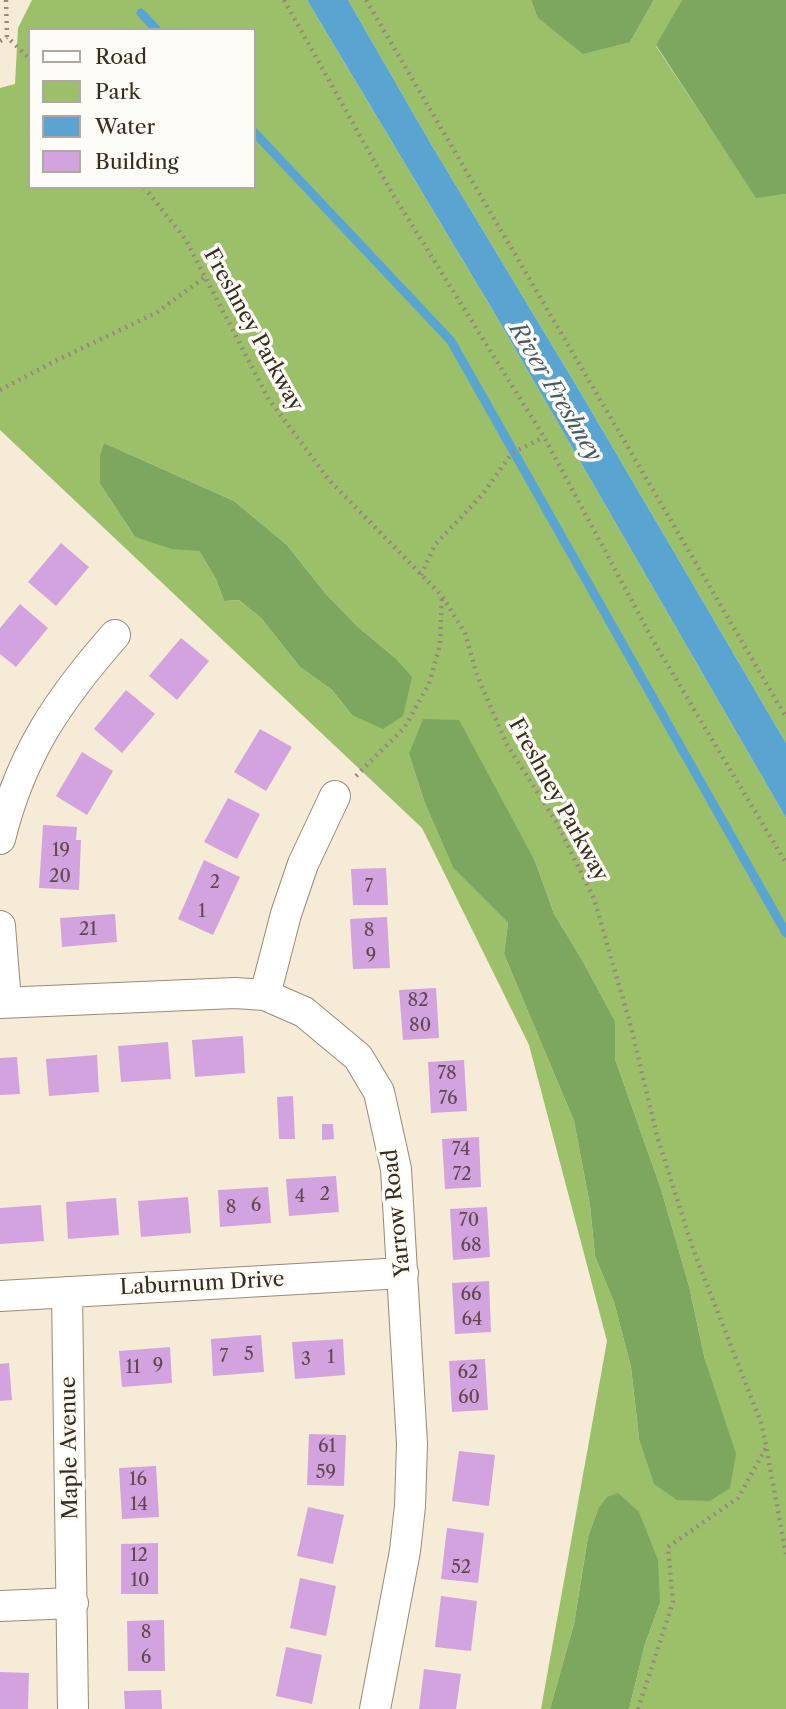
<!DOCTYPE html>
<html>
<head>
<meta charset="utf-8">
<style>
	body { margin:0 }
	#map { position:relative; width:786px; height:1709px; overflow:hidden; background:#f6ebd6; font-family:"Libre Caslon Text",serif }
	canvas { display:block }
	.legend { position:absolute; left:28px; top:28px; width:228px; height:161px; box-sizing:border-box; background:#fdfcf7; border:2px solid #afa8a0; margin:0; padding:9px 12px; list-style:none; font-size:21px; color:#3b2a1e }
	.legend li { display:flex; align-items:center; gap:14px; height:35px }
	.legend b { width:35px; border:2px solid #afa8a0 }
</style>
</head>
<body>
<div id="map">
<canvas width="786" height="1709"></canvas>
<ul class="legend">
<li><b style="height:9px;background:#fff"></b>Road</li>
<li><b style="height:19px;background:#9cc06a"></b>Park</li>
<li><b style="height:19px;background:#5aa4d1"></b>Water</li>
<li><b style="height:19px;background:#d3a3df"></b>Building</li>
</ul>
</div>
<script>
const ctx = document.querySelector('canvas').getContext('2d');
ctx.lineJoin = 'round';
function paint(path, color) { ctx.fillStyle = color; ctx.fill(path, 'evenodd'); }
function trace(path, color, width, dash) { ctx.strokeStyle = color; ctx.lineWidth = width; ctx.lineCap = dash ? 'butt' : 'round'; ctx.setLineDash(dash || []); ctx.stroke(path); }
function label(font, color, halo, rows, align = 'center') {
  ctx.font = font + ' "Libre Caslon Text",serif'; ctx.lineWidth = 7; ctx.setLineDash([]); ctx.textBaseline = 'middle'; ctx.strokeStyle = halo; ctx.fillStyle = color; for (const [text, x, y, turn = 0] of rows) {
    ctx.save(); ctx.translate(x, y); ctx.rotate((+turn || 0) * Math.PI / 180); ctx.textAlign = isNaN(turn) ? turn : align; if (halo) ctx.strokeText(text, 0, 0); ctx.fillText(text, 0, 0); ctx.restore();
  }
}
paint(new Path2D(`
	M32,0H307L495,314L786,818V1709H629L645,1644L660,1603L598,1509L588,1537L574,1624L550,1709H541L607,1341L529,1045L422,828L0,430V88L15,84L18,28ZM30,30H254V187H30ZM104,443L234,501L287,545L326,594L357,626L394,657L352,715L332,690L300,667L261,618L239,600L224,601L216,579L199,551L135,537L100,484ZM409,754L497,793L535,861L554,914L581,958L615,1021V1059L661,1189L689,1286L705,1360L639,1438L631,1367L614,1302L595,1256L590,1205L574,1121L504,954L508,923L453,868L424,801Z
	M348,0H531L537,17L630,42L654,0H682L656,46L756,197L786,194V743L582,395L431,144Z`), '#9cc06a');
paint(new Path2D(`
	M531,0H654L630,42L583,54L537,17Z
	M682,0H786V194L756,198L656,45Z
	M104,443L234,501L287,545L326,594L357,626L394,657L412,677L403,716L383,729L352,715L332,690L300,667L261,618L239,600L224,601L216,579L199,551L172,549L135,537L100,484V456Z
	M423,719L459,720L535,861L554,914L581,958L615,1021V1059L661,1189L689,1286L705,1360L736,1454L730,1488L710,1501L677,1500L654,1484L639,1438L631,1367L614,1302L595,1256L590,1205L574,1121L504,954L508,923L453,868L424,801L409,754Z
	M618,1493L639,1512L658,1560L660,1603L645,1644L629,1709H550L574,1624L588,1537L598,1509L607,1497Z`), '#7da65e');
paint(new Path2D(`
	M307,0H348L431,144L582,395L786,743V818L495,314Z`), '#5aa4d1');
trace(new Path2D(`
	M141,13L157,30
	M254,132L451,341L786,933`), '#5aa4d1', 9);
paint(new Path2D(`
	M61,543L89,567L56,606L28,582Z
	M20,604L48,628L16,667L0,654V628Z
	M181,638L209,661L177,700L149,676Z
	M126,690L155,714L122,753L94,729Z
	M260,729L292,747L266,791L234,772Z
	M82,752L113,771L87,815L56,796Z
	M228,798L260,814L237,859L204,842Z
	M43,825L77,827L76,840H81L79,890L39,888Z
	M204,860L240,877L213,935L178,919Z
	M386,868L388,905H353L351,869Z
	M115,914L117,942L62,947L60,918Z
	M387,917L390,968L353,969L350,919Z
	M436,988L439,1038L403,1040L399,990Z
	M243,1036L245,1073L195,1077L192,1040Z
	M168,1042L171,1079L121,1082L118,1046Z
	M97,1055L99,1092L49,1096L46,1059Z
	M17,1057L20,1094L0,1095V1058Z
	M464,1060L467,1111L431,1113L428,1062Z
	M293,1096L295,1139H279L277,1097Z
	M322,1124H333L334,1139L322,1140Z
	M479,1137L481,1187L445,1189L442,1139Z
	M336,1176L339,1212L289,1216L286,1179Z
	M268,1187L271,1223L220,1227L218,1190Z
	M188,1197L191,1233L141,1237L138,1201Z
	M116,1198L119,1235L68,1239L66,1202Z
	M41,1205L44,1241L0,1244V1208Z
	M487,1207L490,1257L453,1260L450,1209Z
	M489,1281L491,1332L455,1334L452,1283Z
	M261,1335L264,1372L213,1376L211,1339Z
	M343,1339L345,1375L295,1379L292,1342Z
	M170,1347L172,1383L122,1387L119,1351Z
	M485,1359L488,1410L452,1412L449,1361Z
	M9,1363L12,1400L0,1401V1364Z
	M309,1434L346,1435L344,1486L307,1485Z
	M459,1451L495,1455L489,1506L452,1501Z
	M156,1466L159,1517L122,1519L119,1468Z
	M308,1507L344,1515L333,1564L297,1556Z
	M447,1528L484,1533L478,1583L441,1579Z
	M158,1543V1594H121V1544Z
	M300,1578L336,1586L326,1636L290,1628Z
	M441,1596L477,1601L471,1651L435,1647Z
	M164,1620L165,1671H128L127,1621Z
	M286,1647L322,1655L312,1704L276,1696Z
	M424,1669L461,1674L456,1709H419Z
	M0,1672L29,1673L28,1709H0Z
	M161,1690L162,1709H125L124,1691Z`), '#d3a3df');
const minor = new Path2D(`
	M0,839C21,754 58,700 115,635
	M0,926L6,1002
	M265,995L286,914L303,864L335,796
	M0,1003L235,993L265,995L304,1012L358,1057L379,1092L396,1169L412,1444L410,1506L405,1551L375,1709
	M67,1292L73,1709
	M0,1296L403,1273
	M0,1606L73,1603`);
trace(minor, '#988a7a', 32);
trace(new Path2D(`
	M6,0L7,37L30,59
	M284,0L392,193L544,437L655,644L786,863
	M366,0L786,717
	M0,41L7,37
	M144,187L186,240L268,398L329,480L442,596L465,633L477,675L506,743L557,823L594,899L630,1023L657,1136L693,1249L762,1425L786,1554
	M0,390L55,361L156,313L205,277
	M421,575L435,545L482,495L512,453L544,437
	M356,776L404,728L429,684L440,645L442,596
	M638,1709L673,1602L668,1547L738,1498L766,1448`), '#988a7a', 4.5, [2, 5]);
trace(minor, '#fff', 30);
label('18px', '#61484e', null, [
	["19",61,851],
	["20",60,877],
	["2",215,883],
	["7",369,887],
	["1",202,912],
	["21",88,930],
	["8",369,931],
	["9",371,956],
	["82",418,1001],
	["80",420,1026],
	["78",447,1074],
	["76",448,1099],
	["74",461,1150],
	["72",462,1175],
	["2",325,1195],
	["4",300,1197],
	["6",256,1206],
	["8",231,1208],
	["70",469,1221],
	["68",471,1246],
	["66",471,1295],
	["64",472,1320],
	["5",249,1355],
	["7",224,1357],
	["1",331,1358],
	["3",306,1360],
	["9",158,1366],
	["11",133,1368],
	["62",468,1373],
	["60",469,1398],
	["61",327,1447],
	["59",326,1473],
	["16",138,1480],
	["14",139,1505],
	["12",139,1556],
	["52",461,1568],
	["10",140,1581],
	["8",146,1633],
	["6",146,1658]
]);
label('21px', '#3b2a1e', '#fdfcf7', [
	["Freshney Parkway",253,330,61],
	["Freshney Parkway",558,800,61],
	["Yarrow Road",397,1213,-96],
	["Laburnum Drive",202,1284,-3],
	["Maple Avenue",70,1448,-91]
]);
label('italic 23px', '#475b66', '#fdfcf7', [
	["River Freshney",555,392,59]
]);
</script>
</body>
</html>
